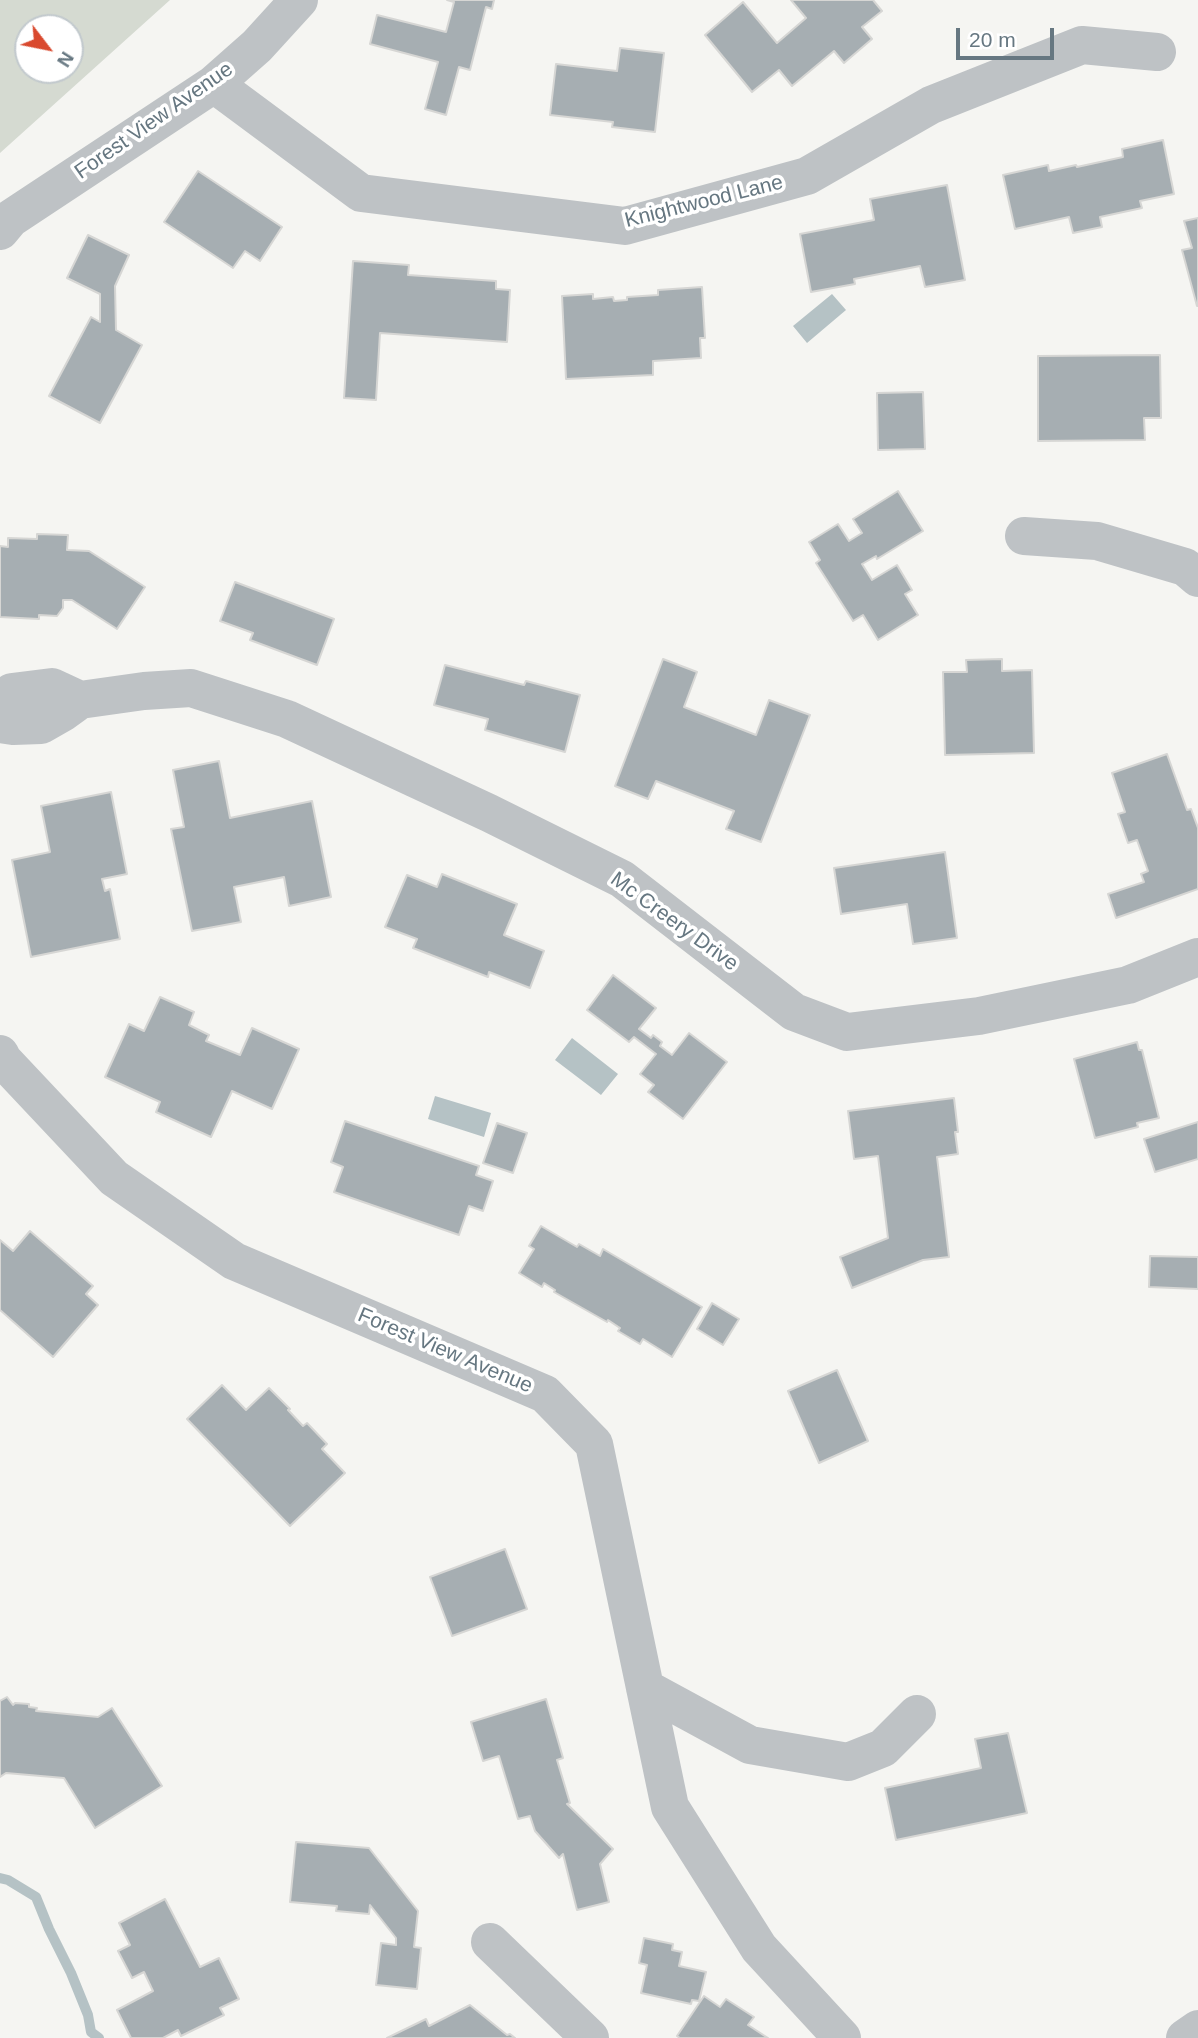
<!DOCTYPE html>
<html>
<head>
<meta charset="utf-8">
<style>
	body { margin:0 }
	#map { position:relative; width:1198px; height:2038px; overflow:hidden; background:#f5f5f2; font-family:Arial,sans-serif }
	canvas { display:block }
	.north { position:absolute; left:14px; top:14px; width:70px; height:70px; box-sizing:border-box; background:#fff; border:2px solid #c2c9cd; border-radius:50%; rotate:122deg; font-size:19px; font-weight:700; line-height:28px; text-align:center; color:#667781 }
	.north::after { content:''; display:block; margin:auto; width:24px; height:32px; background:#d9492e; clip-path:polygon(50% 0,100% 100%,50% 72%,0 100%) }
	.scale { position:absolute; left:956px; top:28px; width:98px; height:32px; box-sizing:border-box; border:4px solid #667781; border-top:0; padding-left:9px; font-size:21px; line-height:24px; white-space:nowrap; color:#667781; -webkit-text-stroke:5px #fff; paint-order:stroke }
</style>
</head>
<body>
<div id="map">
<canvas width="1198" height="2038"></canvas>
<div class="north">N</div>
<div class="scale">20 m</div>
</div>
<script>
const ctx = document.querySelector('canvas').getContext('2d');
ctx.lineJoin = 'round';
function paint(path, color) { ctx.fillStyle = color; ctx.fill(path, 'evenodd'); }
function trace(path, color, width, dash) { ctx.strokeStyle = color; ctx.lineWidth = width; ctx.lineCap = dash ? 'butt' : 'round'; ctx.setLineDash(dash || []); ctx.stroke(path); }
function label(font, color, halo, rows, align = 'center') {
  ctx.font = font + ' Arial,sans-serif'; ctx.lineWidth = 7; ctx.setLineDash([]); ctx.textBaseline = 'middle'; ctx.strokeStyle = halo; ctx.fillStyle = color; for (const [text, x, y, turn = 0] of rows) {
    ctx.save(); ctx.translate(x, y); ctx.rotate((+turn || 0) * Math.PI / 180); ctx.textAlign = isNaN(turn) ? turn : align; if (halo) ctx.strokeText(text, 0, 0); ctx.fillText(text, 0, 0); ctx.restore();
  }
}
paint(new Path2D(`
	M0,0H170L0,153ZM28,28H70V70H28Z`), '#d5dad1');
paint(new Path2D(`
	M832,294L846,310L807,343L793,326Z
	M572,1038L618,1074L601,1095L555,1060Z
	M435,1096L491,1113L484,1137L428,1119Z`), '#b5c2c5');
trace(new Path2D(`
	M0,1878L8,1880L36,1897L49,1929L71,1973L88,2015L91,2032L99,2038`), '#b5c2c5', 10);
const building = new Path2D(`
	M447,0H494L492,9L486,7L470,70L459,67L446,115L425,109L438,62L370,44L377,15L446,32L454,2Z
	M791,0H873L882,11L862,27L872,39L844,63L834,51L792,86L779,70L752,92L705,35L743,2L777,43L806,18Z
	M620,48L664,53L655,132L612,127L613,122L550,115L556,64L617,71Z
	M1163,140L1174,194L1140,201L1142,208L1100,217L1102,227L1073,233L1069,217L1015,229L1003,175L1048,165L1049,171L1076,165L1077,167L1123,157L1122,149Z
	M198,171L282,227L260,261L245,251L233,268L164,222Z
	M947,185L965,280L925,287L920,266L854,279L855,284L811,292L800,234L874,220L870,199Z
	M1198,218V306H1197L1182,250L1192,248L1184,221Z
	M88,235L129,255L115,286L116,330L142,345L100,423L49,396L91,317L100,322V294L67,278Z
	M353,261L409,265L408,275L496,281V289L510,290L507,342L380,333L376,400L344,398Z
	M702,287L705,338H700L701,358L653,361V375L566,379L562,296L593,294V299L613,297L614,301L627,300V297L658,295V290Z
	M1160,355L1161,418H1144L1145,440L1038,441V356Z
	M923,392L925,449L878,450L877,393Z
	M898,491L923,531L877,559L876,556L862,564L872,580L897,565L912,590L905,594L918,615L878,640L863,615L853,621L816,563L820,560L809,542L838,524L849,541L862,533L853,519Z
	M37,534L68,535L67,550L89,551L145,587L117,629L72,600H63V608L57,616L39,615V619L0,617V546L8,547V538L37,539Z
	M235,582L334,619L317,665L250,640L253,633L220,621Z
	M663,659L697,672L684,707L756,735L769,700L810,715L761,842L726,829L734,811L656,781L648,799L615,786Z
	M1002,659V671L1032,670L1034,753L945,755L943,672H967L966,660Z
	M445,665L524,685L526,681L580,695L565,752L485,730L488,719L434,705Z
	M1167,754L1187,810L1191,809L1198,828V889L1116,918L1108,894L1144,882L1141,874L1148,871L1137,840L1128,843L1118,814L1125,812L1112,773Z
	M219,761L230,818L312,801L331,897L289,906L284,877L234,887L241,922L192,931L171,829L184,827L173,770Z
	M111,792L127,874L102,879L105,891L110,889L120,939L31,957L12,860L50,852L41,806Z
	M945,852L957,938L913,944L907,904L841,914L834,868Z
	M442,874L517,904L504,935L544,951L530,988L489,972L488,977L413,948L417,939L385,927L407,875L437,887Z
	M613,975L656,1008L639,1029L651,1038L653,1035L662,1042L660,1046L672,1055L689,1033L727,1062L683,1119L648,1092L654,1085L640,1074L656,1054L634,1037L629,1042L587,1010Z
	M160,997L194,1012L189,1025L209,1035L206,1041L240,1055L252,1028L299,1049L272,1109L232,1091L211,1137L156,1112L160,1102L105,1077L129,1024L144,1031Z
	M1137,1042L1139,1050H1142L1159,1118L1137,1123L1138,1127L1095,1138L1074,1059Z
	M954,1098L958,1132H955L958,1154L937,1157L949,1257L923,1260L852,1288L840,1257L888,1238L878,1156L854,1159L848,1111Z
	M345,1121L479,1166L476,1175L493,1181L483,1211L469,1206L459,1235L334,1192L343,1167L331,1162Z
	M1198,1122V1159L1155,1172L1144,1139Z
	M497,1123L527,1133L513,1173L483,1163Z
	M541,1226L577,1247L579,1244L600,1256L603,1249L702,1307L672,1357L643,1339L640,1344L618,1331L620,1328L608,1320L607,1322L554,1292L555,1290L544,1283L542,1287L519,1273L534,1249L529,1246Z
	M30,1231L93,1286L86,1294L98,1305L53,1357L0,1310V1240L13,1251Z
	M1150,1256L1198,1257V1289L1149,1287Z
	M712,1303L739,1319L723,1345L697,1329Z
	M837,1370L868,1441L819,1463L788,1391Z
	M222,1385L246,1410L269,1388L290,1409L288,1410L303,1426L307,1423L327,1444L322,1449L345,1473L290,1526L187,1419Z
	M505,1549L527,1609L452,1636L430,1577Z
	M7,1697L13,1705L15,1703L29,1704V1707L37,1708L36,1711L98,1717L112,1708L162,1786L95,1828L64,1778L6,1773L0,1777V1701Z
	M546,1699L563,1758L557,1760L570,1803L567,1804L613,1849L600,1864L609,1902L577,1910L563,1854L559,1858L535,1831L530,1816L518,1819L499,1756L483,1761L471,1722Z
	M1008,1733L1027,1813L896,1840L885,1788L981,1768L975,1739Z
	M296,1842L369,1848L418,1911L414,1947L421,1948L417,1989L376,1985L381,1943L396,1945V1938L370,1905L369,1914L336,1911L337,1906L290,1902Z
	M165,1899L200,1967L219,1958L239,1999L220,2008L224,2015L181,2036L178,2030L163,2038H131L117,2010L153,1991L144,1972L132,1978L118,1951L130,1945L119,1923Z
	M644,1938L673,1944L672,1950L682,1952L679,1966L706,1972L699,2001L692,2000L691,2004L641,1993L647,1965L639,1963Z
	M704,1996L720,2007L726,1999L754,2017L748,2025L768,2038H680L677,2036Z
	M470,2005L507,2035L510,2034L515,2038H387L426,2019L429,2026Z`);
paint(building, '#a6aeb2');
trace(building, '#d6d6d4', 2);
trace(new Path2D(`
	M214,84L361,193L625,226L807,176L931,105L1082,45L1157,52
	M0,231L10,219L214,84L257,46L299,0
	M1024,536L1097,541L1185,567L1198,578
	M0,699L12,692L52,687L80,700
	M0,724L13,726L41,725L62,713L80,700L144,691L191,688L287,719L489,813L622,879L794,1012L847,1032L979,1016L1128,985L1198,957
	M0,1054L3,1060L114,1178L234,1261L545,1394L594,1444L670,1807L759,1948L842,2038
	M645,1688L750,1745L848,1762L883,1748L917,1714
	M490,1942L590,2038
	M1185,2038L1198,2029`), '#bec2c5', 38);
label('21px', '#667781', '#fff', [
	["Forest View Avenue",154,121,-35],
	["Knightwood Lane",704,202,-14],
	["Mc Creery Drive",674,922,36],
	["Forest View Avenue",445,1351,23]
]);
</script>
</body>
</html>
